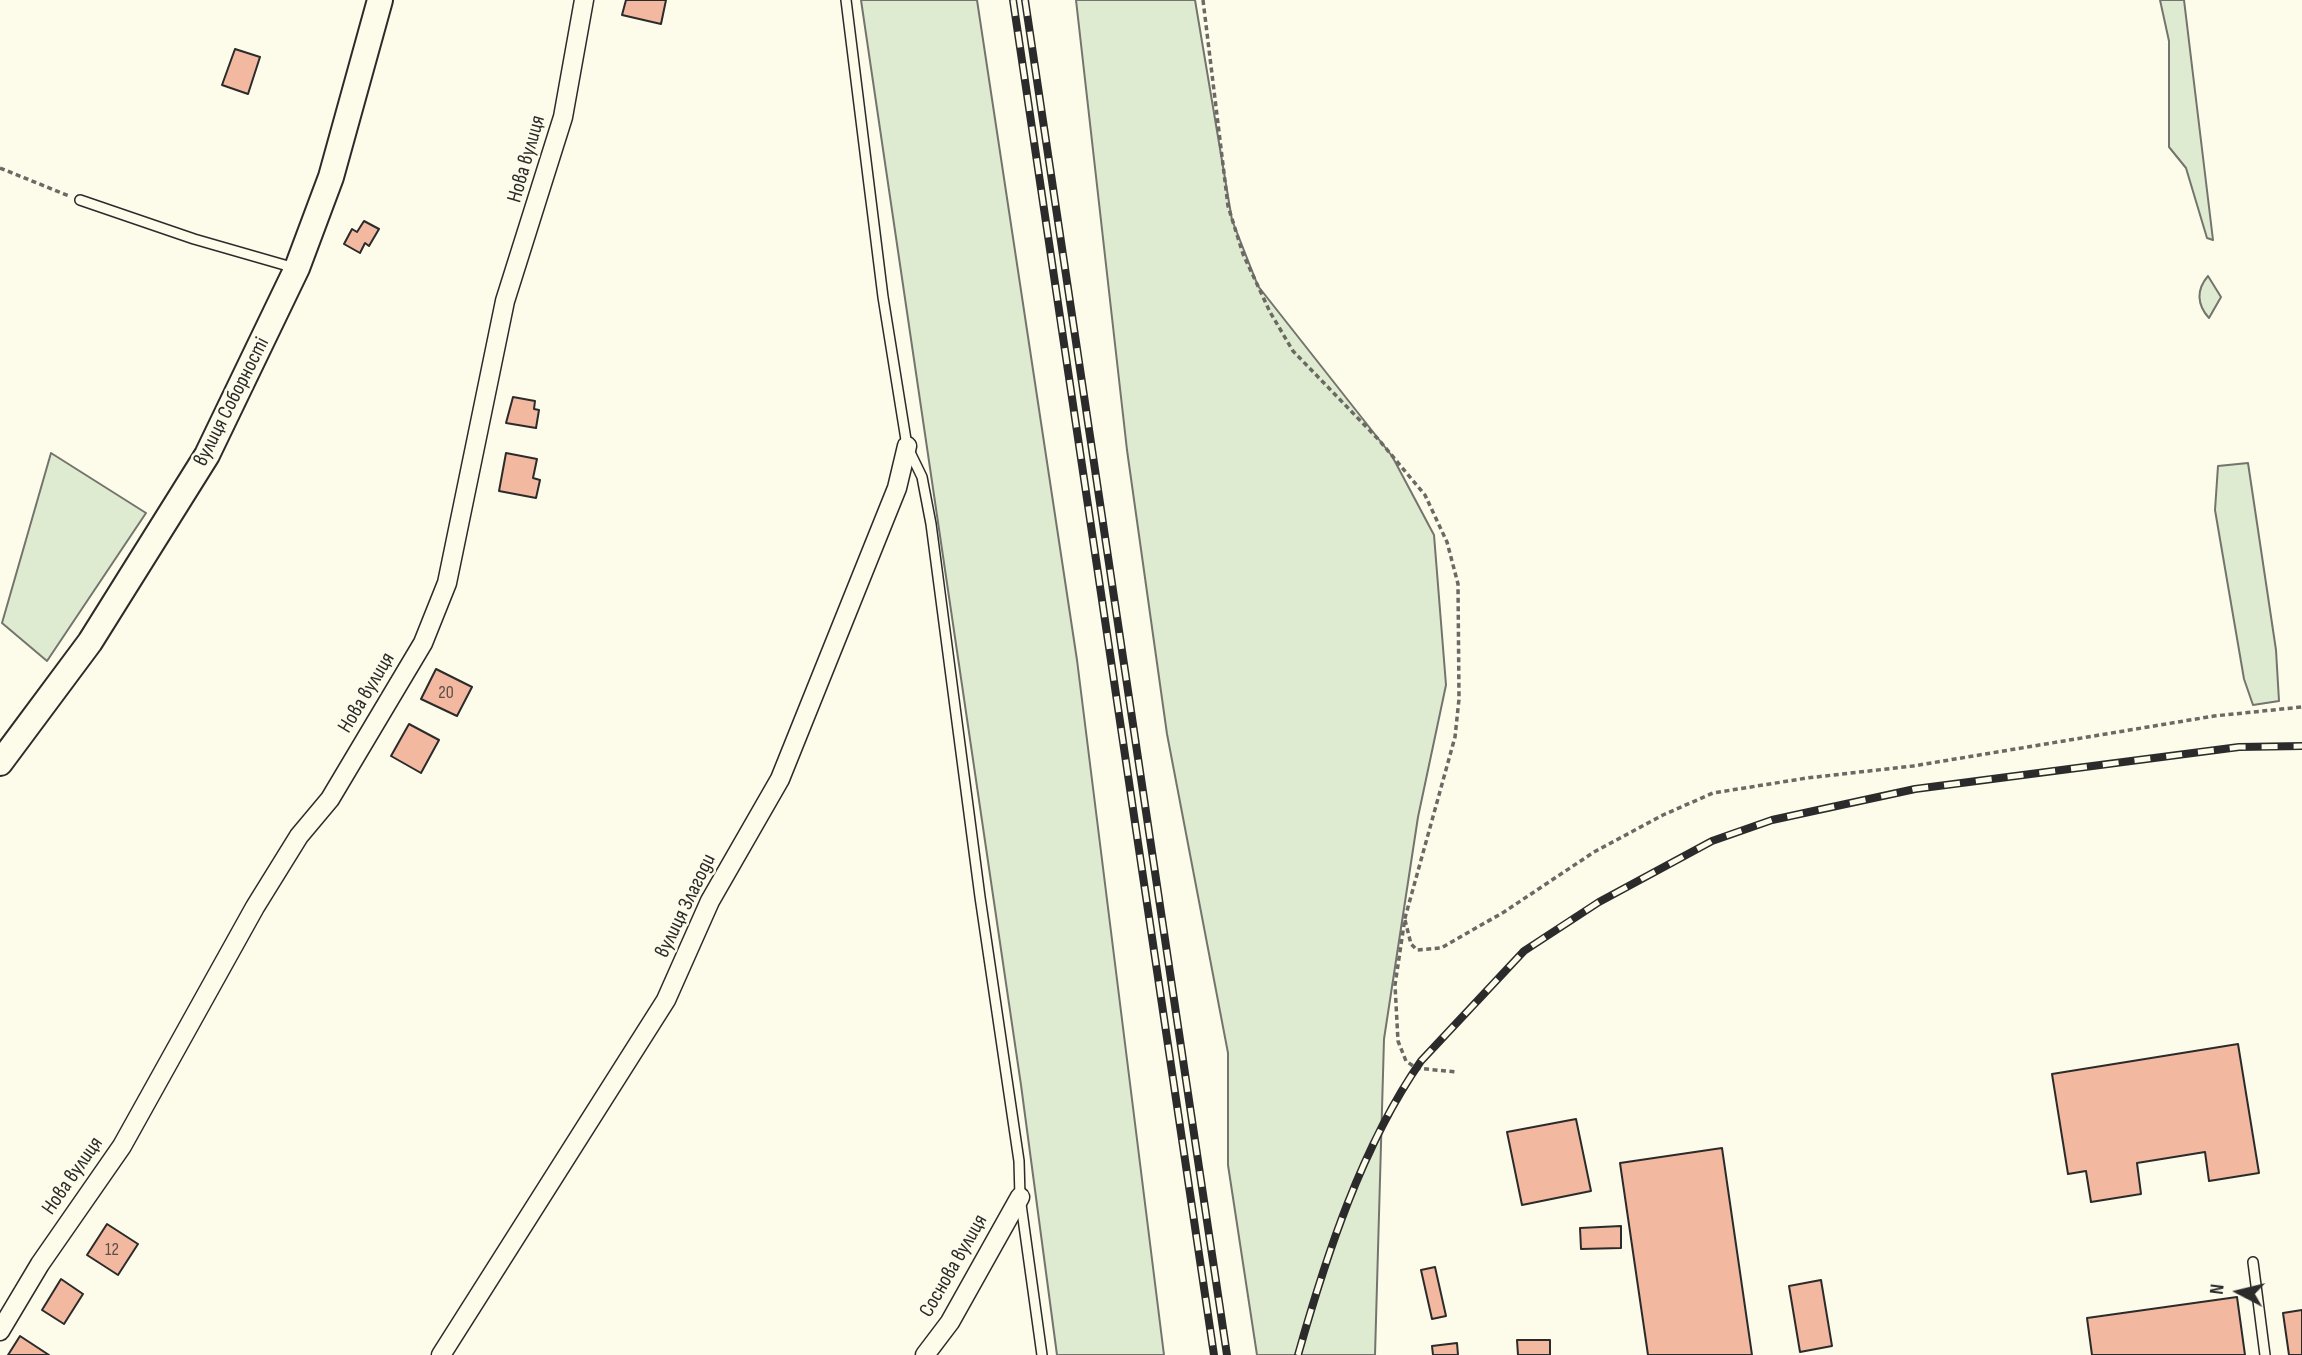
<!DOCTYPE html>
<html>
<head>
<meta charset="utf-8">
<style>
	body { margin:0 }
	#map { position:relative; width:2302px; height:1355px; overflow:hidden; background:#fdfbea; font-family:"Sofia Sans Condensed",sans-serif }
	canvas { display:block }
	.north { position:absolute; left:2204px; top:1257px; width:70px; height:70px; -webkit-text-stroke:5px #fdfbea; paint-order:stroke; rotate:277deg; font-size:19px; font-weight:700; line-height:28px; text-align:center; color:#2b2b2b }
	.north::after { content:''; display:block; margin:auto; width:24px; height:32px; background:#2b2b2b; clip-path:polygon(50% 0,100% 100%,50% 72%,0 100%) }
</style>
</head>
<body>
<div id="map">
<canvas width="2302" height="1355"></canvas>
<div class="north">N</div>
</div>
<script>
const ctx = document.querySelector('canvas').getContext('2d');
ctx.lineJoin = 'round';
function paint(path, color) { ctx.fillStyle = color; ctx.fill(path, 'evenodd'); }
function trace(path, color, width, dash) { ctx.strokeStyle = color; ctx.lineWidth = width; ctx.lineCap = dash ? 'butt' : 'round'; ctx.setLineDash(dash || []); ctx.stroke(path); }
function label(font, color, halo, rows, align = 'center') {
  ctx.font = font + ' "Sofia Sans Condensed",sans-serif'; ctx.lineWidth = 5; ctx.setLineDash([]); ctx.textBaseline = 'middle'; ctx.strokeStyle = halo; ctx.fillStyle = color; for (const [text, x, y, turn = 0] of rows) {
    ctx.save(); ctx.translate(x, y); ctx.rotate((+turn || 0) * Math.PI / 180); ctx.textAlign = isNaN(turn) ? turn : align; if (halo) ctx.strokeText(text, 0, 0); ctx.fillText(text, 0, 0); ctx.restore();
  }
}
const green = new Path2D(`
	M861,0H977L1077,660L1164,1355H1057L1021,1085Z
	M1076,0H1195L1232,220L1258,286L1392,456L1434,535L1446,685L1418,817L1384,1039L1375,1355H1257L1228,1165V1053L1167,734L1127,450Z
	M2160,0H2184L2213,240L2207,238L2186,168L2169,147V41Z
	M2208,276L2221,297L2209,318C2197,305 2196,290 2208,276Z
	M51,453L146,513L47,661L2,623Z
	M2248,463L2276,650L2279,701L2253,705L2244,679L2215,510L2218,466Z`);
paint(green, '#deebd1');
trace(green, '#74746e', 2);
const building = new Path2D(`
	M626,0H666L661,24L622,15Z
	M235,49L260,57L248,94L222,85Z
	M364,221L379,229L369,246L365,243L360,253L344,244L352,229L357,232Z
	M513,397L535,401L534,409L539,410L536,428L506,423Z
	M506,453L537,459L533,478L540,480L536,498L499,491Z
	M436,669L472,687L457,716L421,699Z
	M409,724L439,740L421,773L391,756Z
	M2238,1044L2259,1173L2209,1181L2205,1152L2137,1163L2141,1194L2091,1202L2086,1171L2068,1174L2052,1074Z
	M1576,1119L1591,1191L1522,1205L1507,1132Z
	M1722,1148L1752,1355H1648L1620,1163Z
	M107,1224L138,1244L118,1275L87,1255Z
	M1621,1226V1248L1581,1249L1580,1228Z
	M1435,1267L1446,1316L1432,1319L1421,1270Z
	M61,1279L83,1294L64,1324L42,1310Z
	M1821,1280L1832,1346L1800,1352L1789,1286Z
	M2237,1297L2245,1355H2092L2087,1318Z
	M2302,1310V1355H2289L2283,1313Z
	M20,1336L49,1355H8Z
	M1517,1340H1550V1355H1518Z
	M1457,1343L1458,1355H1433L1432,1346Z`);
paint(building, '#f2b8a0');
trace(building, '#2b2b2b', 2);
const lane = new Path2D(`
	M846,0L883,297L907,446L922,477L931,524L980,897L1019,1161L1020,1197L1042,1355
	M80,200L194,239L295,268
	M2253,1262L2265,1355`);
const street = new Path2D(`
	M0,1331L40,1264L122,1146L255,907L299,836L330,799L423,643L447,583L505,301L563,117L584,0
	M441,1355L666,1000L710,901L780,779L897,488L907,446
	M925,1355L950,1322L1020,1197`);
const secondary = new Path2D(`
	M0,763L90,642L207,455L297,268L331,177L380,0`);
trace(lane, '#2b2b2b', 12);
trace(street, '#2b2b2b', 21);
trace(secondary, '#2b2b2b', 28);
trace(new Path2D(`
	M1203,0L1228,206L1243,254L1270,312L1293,351L1379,440L1425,495L1447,542L1458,584L1459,699L1455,737L1405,918L1395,985L1398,1041L1406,1061L1416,1068L1456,1072
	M0,168L69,196
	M1405,920L1411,944L1417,950L1441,948L1504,912L1594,852L1663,815L1713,793L1807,778L1913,766L2214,716L2302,707`), '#6a6964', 3.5, [5, 3.5]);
trace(lane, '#fdfbea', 9);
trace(street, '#fdfbea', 18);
trace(secondary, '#fdfbea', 24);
const rail = new Path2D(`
	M1013,0L1214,1355
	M1025,0L1227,1355
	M1298,1355C1326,1256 1362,1146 1421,1061L1524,951L1599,902L1712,841L1772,820L1915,789L2239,747L2302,746`);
trace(rail, '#2b2b2b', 8);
trace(rail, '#fdfbea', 5, [16]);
label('18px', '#5d4e48', null, [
	["20",446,693],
	["12",112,1250]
]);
label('21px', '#2b2b2b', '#fdfbea', [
	["Нова вулиця",527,159,-74],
	["вулиця Соборності",232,402,-63],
	["Нова вулиця",367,693,-59],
	["вулиця Злагоди",686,906,-64],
	["Нова вулиця",73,1176,-55],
	["Соснова вулиця",954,1266,-60]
]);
</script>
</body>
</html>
